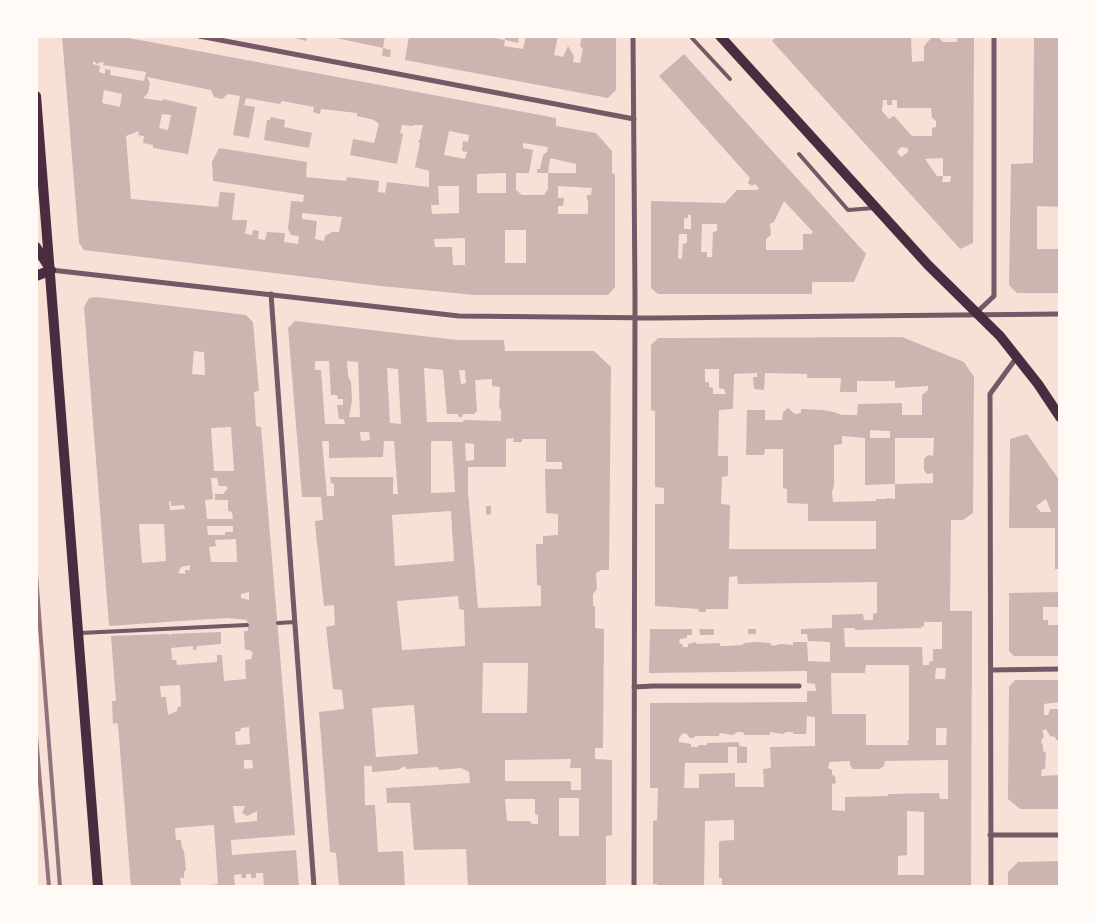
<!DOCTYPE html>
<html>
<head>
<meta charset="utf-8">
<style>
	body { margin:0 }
	#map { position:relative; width:1096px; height:923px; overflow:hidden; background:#f7e1d7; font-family:"Space Grotesk",sans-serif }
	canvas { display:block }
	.frame { position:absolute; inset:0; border:38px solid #fffaf5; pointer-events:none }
</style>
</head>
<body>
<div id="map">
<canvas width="1096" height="923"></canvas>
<div class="frame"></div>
</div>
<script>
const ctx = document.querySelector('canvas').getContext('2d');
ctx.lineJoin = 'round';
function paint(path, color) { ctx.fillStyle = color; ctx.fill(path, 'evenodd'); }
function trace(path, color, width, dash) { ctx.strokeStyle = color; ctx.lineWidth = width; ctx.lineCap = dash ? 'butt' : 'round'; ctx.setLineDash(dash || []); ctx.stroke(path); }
paint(new Path2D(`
	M62,36H118L556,118V126L596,133L612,151V173L615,174V287L608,295H475L381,286L84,250L79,243ZM93,61L97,64L102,62H104L103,65L146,72L144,81L110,75L111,70L105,69V74L99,72L100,66L93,64ZM147,77L211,90L214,97L222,99L228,94L240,96L233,135L249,138L255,107L244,105L246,98L280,104L282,101L314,107L313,112L320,114L321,109L357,113V116L374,120L379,124L374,143L353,139L350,155L397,164L403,134L400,133L402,125L413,126V125H423L420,139L418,142L420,143L415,167L429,171V187L387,182L385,193L378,192L379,181L347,177L346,181L306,177L307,162L219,148L212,162L213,181L304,195L303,202L291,201L288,229L291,235L299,236L298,244L284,242L285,233L267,232L265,240L258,239L259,231L253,230L252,235L244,233L246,230L247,220H232L235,193L220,192L218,207L131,199L126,136L139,131L138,135L144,136L143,143L153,145V148L188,154L197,107L163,99L162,101L143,98L148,93L150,83ZM104,90L122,94L120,107L102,103ZM162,114L171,115L168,130L159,128ZM449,131L469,135L468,142L463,141L462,151L467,152L465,159L444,155ZM523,143L548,147L547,152L543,155L540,169H537V173H548L550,158L576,164V173H548V189L544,195H522L516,190V173H529L533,150L523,148ZM506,173V193H477V174ZM438,186H459V213L432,214L431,205H439ZM558,186L592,188L591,195H587V200H588V214H558V206H563L564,198H558ZM302,213L342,217L339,232H332L325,236L324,241L315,239L317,221L302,219ZM505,230H526V263H505ZM463,238L465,239V265H453L452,247H435L434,239Z
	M288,36H307L306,41Z
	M327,36H385L383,48Z
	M409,36H484L505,40V36H519L518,43L505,40L504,46L523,49L526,36H558L554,55L563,57L568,46L574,56L573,62L580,63L583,49L580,46L582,36H616V90L608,98L405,60Z
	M777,36H911L912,62L924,61V46L931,38L938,37L943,42H957V36H974L973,243L960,249L772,41ZM883,100H887V105H892V100H897V108H931L932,118L936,121V127L932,128V136H912L894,116L889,119L882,111ZM901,147L908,148V152L901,157L897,152ZM943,158V176H937L925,159ZM943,176H951L950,182H942Z
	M1034,36H1060V207L1037,206V249H1060V293H1017L1009,285L1011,164L1033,163Z
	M383,48L391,50L390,57L382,56Z
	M684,54L866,254L854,282H812V294H658L651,288V201L725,203L737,190H757L759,188L755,184L752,186L748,183L750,178L659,76ZM784,201L813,232L811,234H803V250H766V239L771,235L770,224L774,222ZM688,215H691V229H684V218H688ZM702,224H717V231L713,232L712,257H707V252H701ZM679,234H687V243L683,244L682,259L678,258Z
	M271,117L285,120L284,127L312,133L309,148L264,140L267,120H270Z
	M97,297L246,315L253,322L259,391L254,392L256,426L261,427L295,835L231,840L232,855L296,850L299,887H264L263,873H256V878H251V874H246V878H242L241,874L234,875L235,887H209V885L218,884L214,825L175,828L176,840H181L182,848L184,851L186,870L184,872V878H180L181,887H131L118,725L117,723L113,724L112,701H116L111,636L169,634L171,636V634L221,632V644L197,646L196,650H193V646L171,648L172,660H176L177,665L217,662V655H222L224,681L246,679L245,660L251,659L253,653L250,650H245L244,631H248L247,620L228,618L195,620L109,626L84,307L89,298ZM194,351L204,352L205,375L192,374ZM231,427L234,471H214L211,428ZM211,478H217L219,486H226L228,488L223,494H215V500H228V511L232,512L233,519H207L205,500L213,499ZM169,501H171V506L184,505L185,509L170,510ZM139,524H164L166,561L142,563ZM207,526H233V532H225V535H208ZM236,539L237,562H211L209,547L216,546L215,540ZM190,565V570H185V574L178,573L181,567ZM249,592V600L241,598V594ZM180,685L181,706L178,707L177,711L168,715L166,697H161L160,686ZM249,727L250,744L236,745L235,732L240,731L241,728ZM244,760H252L253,768L244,769ZM233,806H245L242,813L247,816L257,811V821L235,823Z
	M295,321L457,340H504L505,351H594L611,367L609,570H601L596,573L597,589L593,594V606H595V628L604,629L603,748H595V759L612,760V835L606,836V887H468L466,849L414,850L410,803H387L386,788L470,783L469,772L461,768L439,770L438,767L406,769L405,766L398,770L372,772V766H364L365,805H375L378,852L403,851L405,887H339L336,853L330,852L319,712L344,709L342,690L333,689L326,627L335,625L334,605L324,606L316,534L315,521L323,520L321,497H302L288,328ZM315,361H329L331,395H337L338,399H343V405H337L339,419H344L345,424H325L321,370H315ZM347,361L358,362L360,417H349L352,400L351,382L348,376ZM387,368L398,369L401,424L390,423ZM424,368L443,370L447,414H458L459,417H462L463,414H474L477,411L475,380L492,379V386L500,387L499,407L501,410V421L464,420L463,422H427ZM459,370H465L466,383L461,384ZM360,432H369L370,440L361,441ZM514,438L513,442H522V439H546V462H562V469H545L546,513L558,514V535L543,536V544H536L537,585L541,586V606L478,608L468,492V467H506V439ZM322,441H329V458L383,457L384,441H394L398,494H393V477H330L331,483L334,484V496H327ZM431,441H452L455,492L431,493ZM465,443L474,444V460L466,461ZM451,511L454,561L395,566L392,515ZM458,596L459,609L464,610L465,646L402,650L397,601ZM483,663H528L527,713H482ZM414,705L418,754L376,757L372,708ZM571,759L570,768H581V790H571V782L569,781H505V760ZM559,798H579V836H559ZM505,799H535V814L538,815V824H532L530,821H507Z
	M902,337L964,362L974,377L973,513L963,520H951L950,611H972L971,887H722V878H719V841L734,840V821L733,820L705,821L704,887H657V884H653V821L657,820L658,788H650V703L807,702V691H816L815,684L807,683V671L649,673L650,629H692V635H687V638L680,639L679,643L682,644L683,647H688V644L696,642V644L720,643V646H727L743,645L744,643L757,642L770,643L772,646L781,644L793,645V642H807L808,661L830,662V642L808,641L807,634H801V629L832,628V615L863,614L864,620H873V614L877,613V582L738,584L737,576L729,577L728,609H706V612H699L698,609L655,606V504H664V488L655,487V411L651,410V345L658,338ZM705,369H719V388L724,389L726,394H713V388L709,387V382H705ZM757,373V377H753L754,389L764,390L765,373L807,374V378H841L840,392H857V381H895V388L928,386V390L922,395V415H902V403L858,404L857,415H842L834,412L823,410L801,409V413L795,414L788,408L783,412L782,420H765V410H747L746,455H764L765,449H783V488L787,489V503L808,504V521H876V549H729L730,505L721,504L722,477L728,476V456H718L719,410L733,409L734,374ZM870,430L890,431V438H870ZM842,436L865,438V485L895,484V499L887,498V499H876V501L833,502L832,492L834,485V445L842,444ZM895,438H934L933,456L928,455L924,459V470L927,474L933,473V483L895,484ZM924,622H942V649H933V661H930L929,665H923L922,647H845L844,628H855V630L921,628L922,626L924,627ZM866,665H909V740L907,742L909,745H866V714H832L831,673H865ZM936,668H946L945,679H935ZM807,716L815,717V746L770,747L771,768L763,769L764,787H735V773L699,774V788H684L685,763H728V747H737V763H747V747L739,746V742L707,743V745H699L698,747H691V744L679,742V738L683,733L687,734L688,736L690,738H694L695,736H719L720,733L733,735L737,732H743L744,735H770V732L783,734L786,732H793V734H806ZM936,728H947L946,745H936ZM948,760V799H940L939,793L888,794V796L845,797V811L832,810V784L836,783L835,776L832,775V770L828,768L830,762L850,761V765L853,769H880L884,766L885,761ZM907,811L924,812V875H898V856L907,855Z
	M1027,434L1060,481V569H1055V528H1009L1010,439ZM1046,499L1051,512H1041L1036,506Z
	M486,506H491V514L486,515Z
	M1060,592V607H1043V620H1048V625H1060V656H1014L1009,651V593Z
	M699,629H714V635H700Z
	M748,629H756V634H748Z
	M1015,680H1060L1059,702L1044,704V715H1048L1050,709H1060V740H1056L1055,737L1050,736L1046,729L1042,731L1044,736L1041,742L1043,745V751L1046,753L1045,769H1042L1041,776L1060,775V809H1020L1008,799L1009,687Z
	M1060,861V887H1008V872L1018,862Z`), '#ccb4b1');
trace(new Path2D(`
	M690,36L730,79
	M799,154L848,210L874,208
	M278,623L295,622
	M80,633L247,625`), '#755966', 4);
trace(new Path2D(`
	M199,36L634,119
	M633,36L635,297L634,887
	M51,270L459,316L658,318L1060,314
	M271,294L314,887
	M976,313L994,296V36
	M991,670L1060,669
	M634,687L653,686H799
	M990,835H1060
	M991,887L990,394L1017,357`), '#755966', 5);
trace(new Path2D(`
	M720,36L928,265L1000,336L1038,384L1060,417
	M36,96L98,887
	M36,247L49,267
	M36,276L51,270`), '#4a2c40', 10);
trace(new Path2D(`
	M36,575L60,887
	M36,736L49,887`), '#8f747c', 4);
</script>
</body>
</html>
